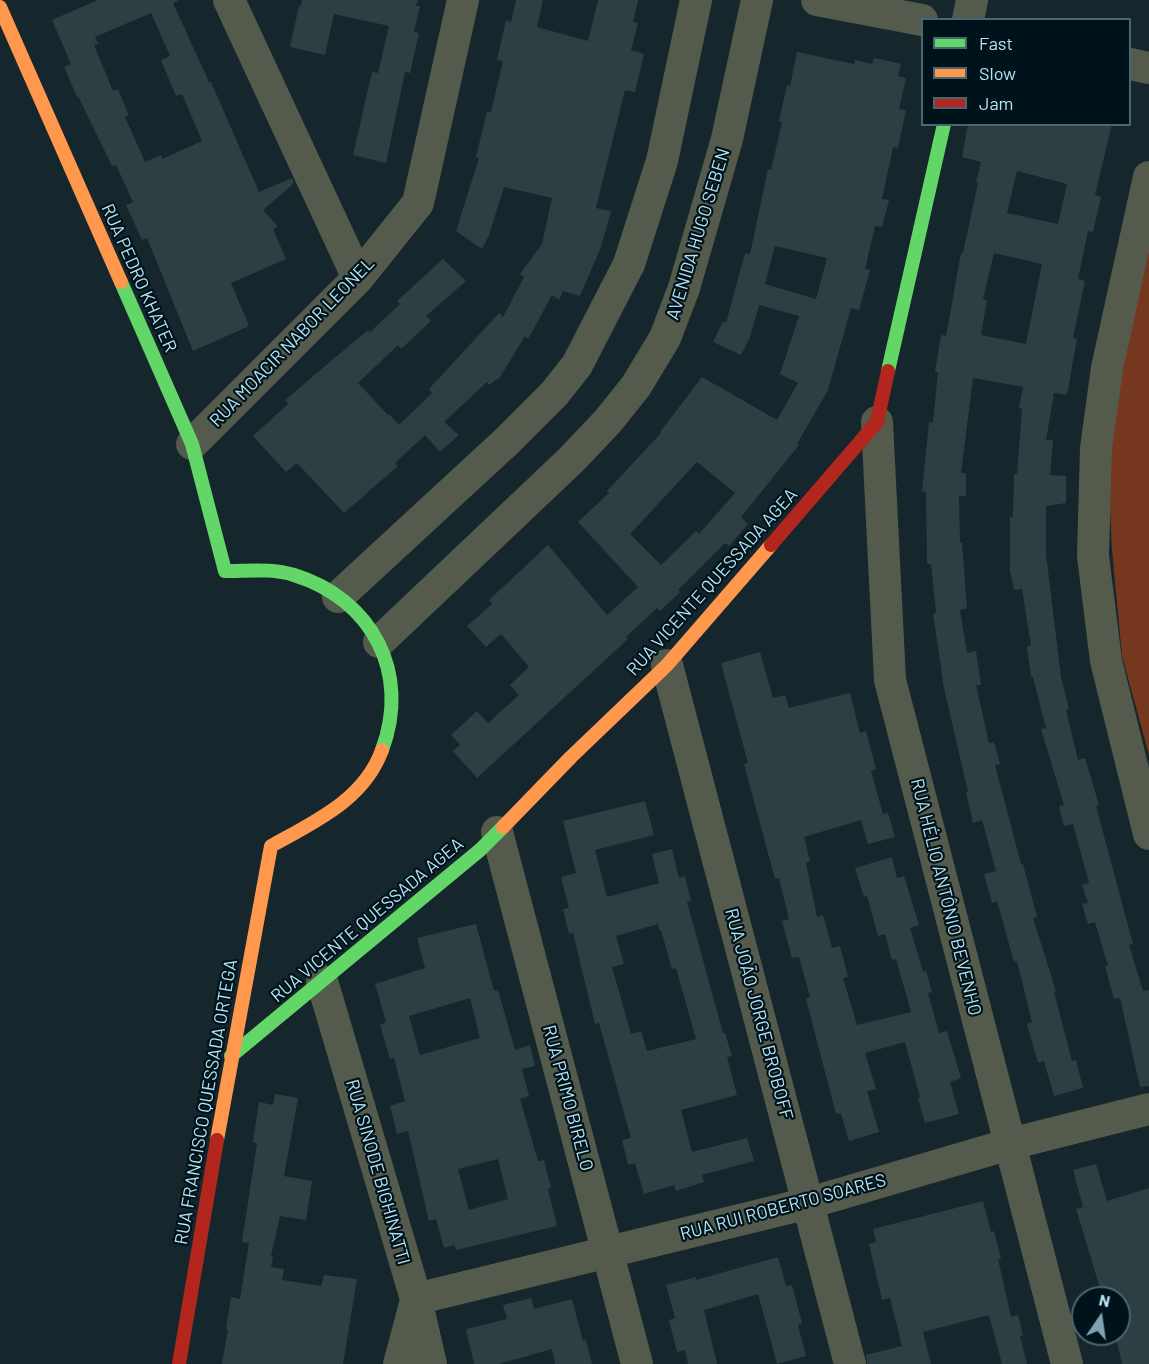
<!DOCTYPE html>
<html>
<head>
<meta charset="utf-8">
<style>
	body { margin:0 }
	#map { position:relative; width:1149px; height:1364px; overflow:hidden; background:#15272c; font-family:Barlow,sans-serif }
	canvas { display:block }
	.legend { position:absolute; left:921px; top:18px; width:210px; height:108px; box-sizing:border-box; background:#00131a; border:2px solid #496772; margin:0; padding:8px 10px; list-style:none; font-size:18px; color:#b7e5f5 }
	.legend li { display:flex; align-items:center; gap:12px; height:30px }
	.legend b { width:30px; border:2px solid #496772 }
	.north { position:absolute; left:1071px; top:1286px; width:60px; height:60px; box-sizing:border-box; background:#00131a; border:2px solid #496772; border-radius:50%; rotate:13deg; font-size:16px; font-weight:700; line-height:24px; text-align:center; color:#b7e5f5 }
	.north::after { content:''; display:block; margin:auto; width:21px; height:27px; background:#7ea2af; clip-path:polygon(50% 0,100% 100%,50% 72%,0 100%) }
</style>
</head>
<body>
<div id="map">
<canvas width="1149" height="1364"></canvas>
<ul class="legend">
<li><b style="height:8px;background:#63d668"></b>Fast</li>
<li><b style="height:8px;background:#ff974d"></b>Slow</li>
<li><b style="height:8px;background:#b3261e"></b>Jam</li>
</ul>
<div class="north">N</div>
</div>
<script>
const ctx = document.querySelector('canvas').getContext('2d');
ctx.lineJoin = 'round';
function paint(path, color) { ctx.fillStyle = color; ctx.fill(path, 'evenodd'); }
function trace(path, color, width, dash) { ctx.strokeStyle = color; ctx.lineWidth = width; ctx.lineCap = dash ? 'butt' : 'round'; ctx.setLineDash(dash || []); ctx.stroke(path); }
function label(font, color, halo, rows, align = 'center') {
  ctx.font = font + ' Barlow,sans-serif'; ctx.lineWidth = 4.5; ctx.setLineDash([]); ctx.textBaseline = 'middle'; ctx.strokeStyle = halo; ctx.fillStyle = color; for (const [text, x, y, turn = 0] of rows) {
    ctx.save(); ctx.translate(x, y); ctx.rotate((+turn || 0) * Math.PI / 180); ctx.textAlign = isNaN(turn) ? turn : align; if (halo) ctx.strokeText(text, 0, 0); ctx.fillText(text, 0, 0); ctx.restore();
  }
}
paint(new Path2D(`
	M1149,230V755L1122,656L1112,550L1107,447Z`), '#75371d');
paint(new Path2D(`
	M98,0H179L173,3L209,82H211L259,192L292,178L294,183L263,210L278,227L273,229L286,259L231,283L249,326L193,351L147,238L142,240L126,205L133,202L116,165L112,166L78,96L77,97L64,67L71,64L52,20ZM151,13L170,56L161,60L176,96L182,94L202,141L162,159L161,155L145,162L125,117L129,116L118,89L113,91L94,45L98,44L95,37Z
	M302,0H418L416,6H420L414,32L419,33L410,73L405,72L386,163L353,155L372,72L378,73L389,26L334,14L325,55L290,47L299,6L300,7Z
	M516,0H543L537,27L588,41L598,0H638L633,22L638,23L631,50L644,54L635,92L625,90L596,208L611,211L601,247L580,296L563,291L559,300L552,295L528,339L525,336L500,377L489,385L487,382L444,422L459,435L440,452L425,435L395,463L398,466L344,513L297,463L286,472L253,436L288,404L285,400L368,330L370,332L400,304L397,301L443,259L466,281L426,316L431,321L401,349L398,345L358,383L388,415L389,414L399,425L432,393L429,389L499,313L503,317L524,277L520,274L542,244L552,198L504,187L489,235L482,249L456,231L479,158L476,157L487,111L491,112L503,61L497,60L506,20L511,22Z
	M797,52L854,64L855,60L872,64L874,58L901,64L898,76L906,78L899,109L906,110L898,148L893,147L882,199L889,200L882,227L875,226L865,269L870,270L859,310L851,308L828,390L797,444L799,445L741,517L748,524L729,546L725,543L678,590L680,592L660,611L657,608L626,637L628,639L477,778L453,751L460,745L451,735L477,711L488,723L519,695L510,685L529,667L501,634L486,647L467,626L492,604L489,600L548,545L607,615L638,587L578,522L609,493L607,491L661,433L660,432L702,377L777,420L798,383L780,374L799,316L759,305L750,337L741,355L713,342L723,321L726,323L745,253L750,254L768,169L771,170L782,122L779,121L787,85L790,86ZM775,246L827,258L816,299L765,284ZM697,462L735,493L699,534L696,531L661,565L630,534Z
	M968,124H1112L1095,195L1101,197L1093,232L1088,231L1078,279L1085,281L1073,338L1077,339L1067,395L1054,393L1046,440H1053L1050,475L1066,476V503L1046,506V554L1061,677L1069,709L1066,710L1078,760L1085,758L1099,805L1096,806L1133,944L1129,945L1143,991L1149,990V1086L1140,1087L1120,998L1114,999L1105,966H1108L1095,922L1088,924L1082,904L1088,903L1082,885L1089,883L1073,824L1064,826L1059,806L1064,805L1041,729L1046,728L1033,677H1031L1027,646H1031L1022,589L1014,590L1010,571V517H1013L1014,474H1017L1022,409L1019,408L1023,387L973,378L961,473H966V496H959L960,543H962L967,608L960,610L967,653L976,651L981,685H976L989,743L994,742L1000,764L995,765L1021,864H1023L1037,917L1033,918L1056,991L1054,992L1072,1061L1076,1060L1083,1088L1054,1096L1044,1061L1038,1063L1027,1024L1032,1022L1017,961L1014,962L997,901L992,903L984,874L996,871L982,820L973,823L966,792H968L944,688L933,614L936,613L931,564H927L926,492L922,491L929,422L933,423L938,372H935L941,335L946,336L961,253H963L978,183H976L981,162L962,157ZM1017,171L1067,184L1058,224L1007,213ZM994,253L1042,264L1026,344L981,335L987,300L983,299Z
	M760,652L773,698L785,695L789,708L850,693L860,733L866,731L876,769L871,771L883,814L888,813L895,837L868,844L861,820L804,837L810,861L806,863L817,917L823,915L832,948L840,946L848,977L843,978L857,1025L911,1012L896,959L892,960L885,934L878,936L867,896L864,897L855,868L892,857L897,878L904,876L919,925L910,928L923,972L926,971L932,992L928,993L939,1033L947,1031L961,1078L950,1082L959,1114L925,1123L918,1098L920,1097L905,1042L865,1053L876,1089L867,1091L879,1132L849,1141L841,1113L836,1114L806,999L810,997L799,957L792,958L782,921L789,919L779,878L775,879L744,764L748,763L721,663Z
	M645,801L654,835L595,850L607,897L659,883L652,854L672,849L679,878L685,876L691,901L687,902L723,1033H725L732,1056L727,1057L737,1095L681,1110L692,1152L747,1138L754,1161L702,1175L704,1182L676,1191L674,1185L644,1194L635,1163L628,1165L622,1140L631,1138L599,1023L595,1024L573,933L569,934L563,909L569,908L561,877L576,873L563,821ZM658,924L659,930H661L672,969L676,968L696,1039L647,1051L641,1031L631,1034L612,967L624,964L616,936Z
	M476,924L494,991L498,990L515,1050L530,1045L535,1066L522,1069L529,1096L520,1099L538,1161L544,1160L551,1188L548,1189L557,1226L456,1250L454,1245L444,1248L436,1219L429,1221L408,1131L397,1134L390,1106L405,1101L394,1058L390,1059L380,1025L386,1022L375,984L425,968L417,938ZM470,998L480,1038L420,1055L409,1016ZM498,1159L508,1199L469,1210L458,1169Z
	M275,1094L298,1098L284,1176L312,1181L306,1220L280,1216L271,1256L273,1257L271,1267L284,1269L282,1280L321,1286L324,1275L357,1279L343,1364H222L228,1330H226L231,1297L240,1299L249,1243L242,1242L257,1143L253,1142L259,1102L273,1105Z
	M1096,1164L1107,1201L1149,1188V1364H1122L1115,1334H1119V1298H1103L1076,1209L1083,1207L1073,1170Z
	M983,1201L991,1232L994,1231L1001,1259H998L1011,1317L1018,1315L1023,1335L1020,1336L1027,1364H1002L989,1315L923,1332L931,1364H867L866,1355L902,1346L890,1298L882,1300L869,1244L876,1242L873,1229Z
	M778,1257L786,1286L792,1285L802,1323L798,1325L806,1356L777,1364L758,1294L704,1310L717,1364H688L685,1350L677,1352L669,1320L675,1318L666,1285L696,1277V1280Z
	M531,1298L534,1309L572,1299L583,1341L586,1340L592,1364H555L552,1349L499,1364H474L466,1329L507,1319L503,1305Z`), '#2d3f42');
trace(new Path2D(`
	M229,0L358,278
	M817,0L922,20
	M968,20L972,0
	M1130,64L1149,68
	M1149,177L1107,368L1096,448L1093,556L1106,661L1149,834
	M877,422L890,680L1067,1364
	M192,444L358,278L418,203L463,0
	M338,597L507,441L554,394L577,365L629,264L662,161L696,0
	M379,642L572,459L608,421L636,386L665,338L684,288L727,139L757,0
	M667,665L850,1364
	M497,832L637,1364
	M322,981L416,1299L431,1364
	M416,1299L809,1203L1010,1144L1149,1109
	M399,1364L415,1304`), '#545a4c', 32);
trace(new Path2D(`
	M121,282L192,444L225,571C248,571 272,568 294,575C372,599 411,673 382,750
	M888,371L944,124
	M231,1056L480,850L503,827`), '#63d668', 14);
trace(new Path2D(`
	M0,7L121,282
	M503,827L571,757L667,665L771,545
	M217,1140L271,846C314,822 364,800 382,750`), '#ff974d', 14);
trace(new Path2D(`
	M771,545L877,422L888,371
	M179,1364L217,1140`), '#b3261e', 14);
label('18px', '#b7e5f5', '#00131a', [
	["AVENIDA HUGO SEBEN",698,234,-73],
	["RUA PEDRO KHATER",139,278,66],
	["RUA MOACIR NABOR LEONEL",292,342,-46],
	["RUA VICENTE QUESSADA AGEA",712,582,-48],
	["RUA HÉLIO ANTÔNIO BEVENHO",946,897,76],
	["RUA VICENTE QUESSADA AGEA",367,920,-40],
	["RUA JOÃO JORGE BROBOFF",759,1014,75],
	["RUA PRIMO BIRELO",568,1098,75],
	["RUA FRANCISCO QUESSADA ORTEGA",206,1102,-80],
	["RUA SINODE BIGHINATTI",378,1172,74],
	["RUA RUI ROBERTO SOARES",783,1207,-15]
]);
</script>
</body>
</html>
